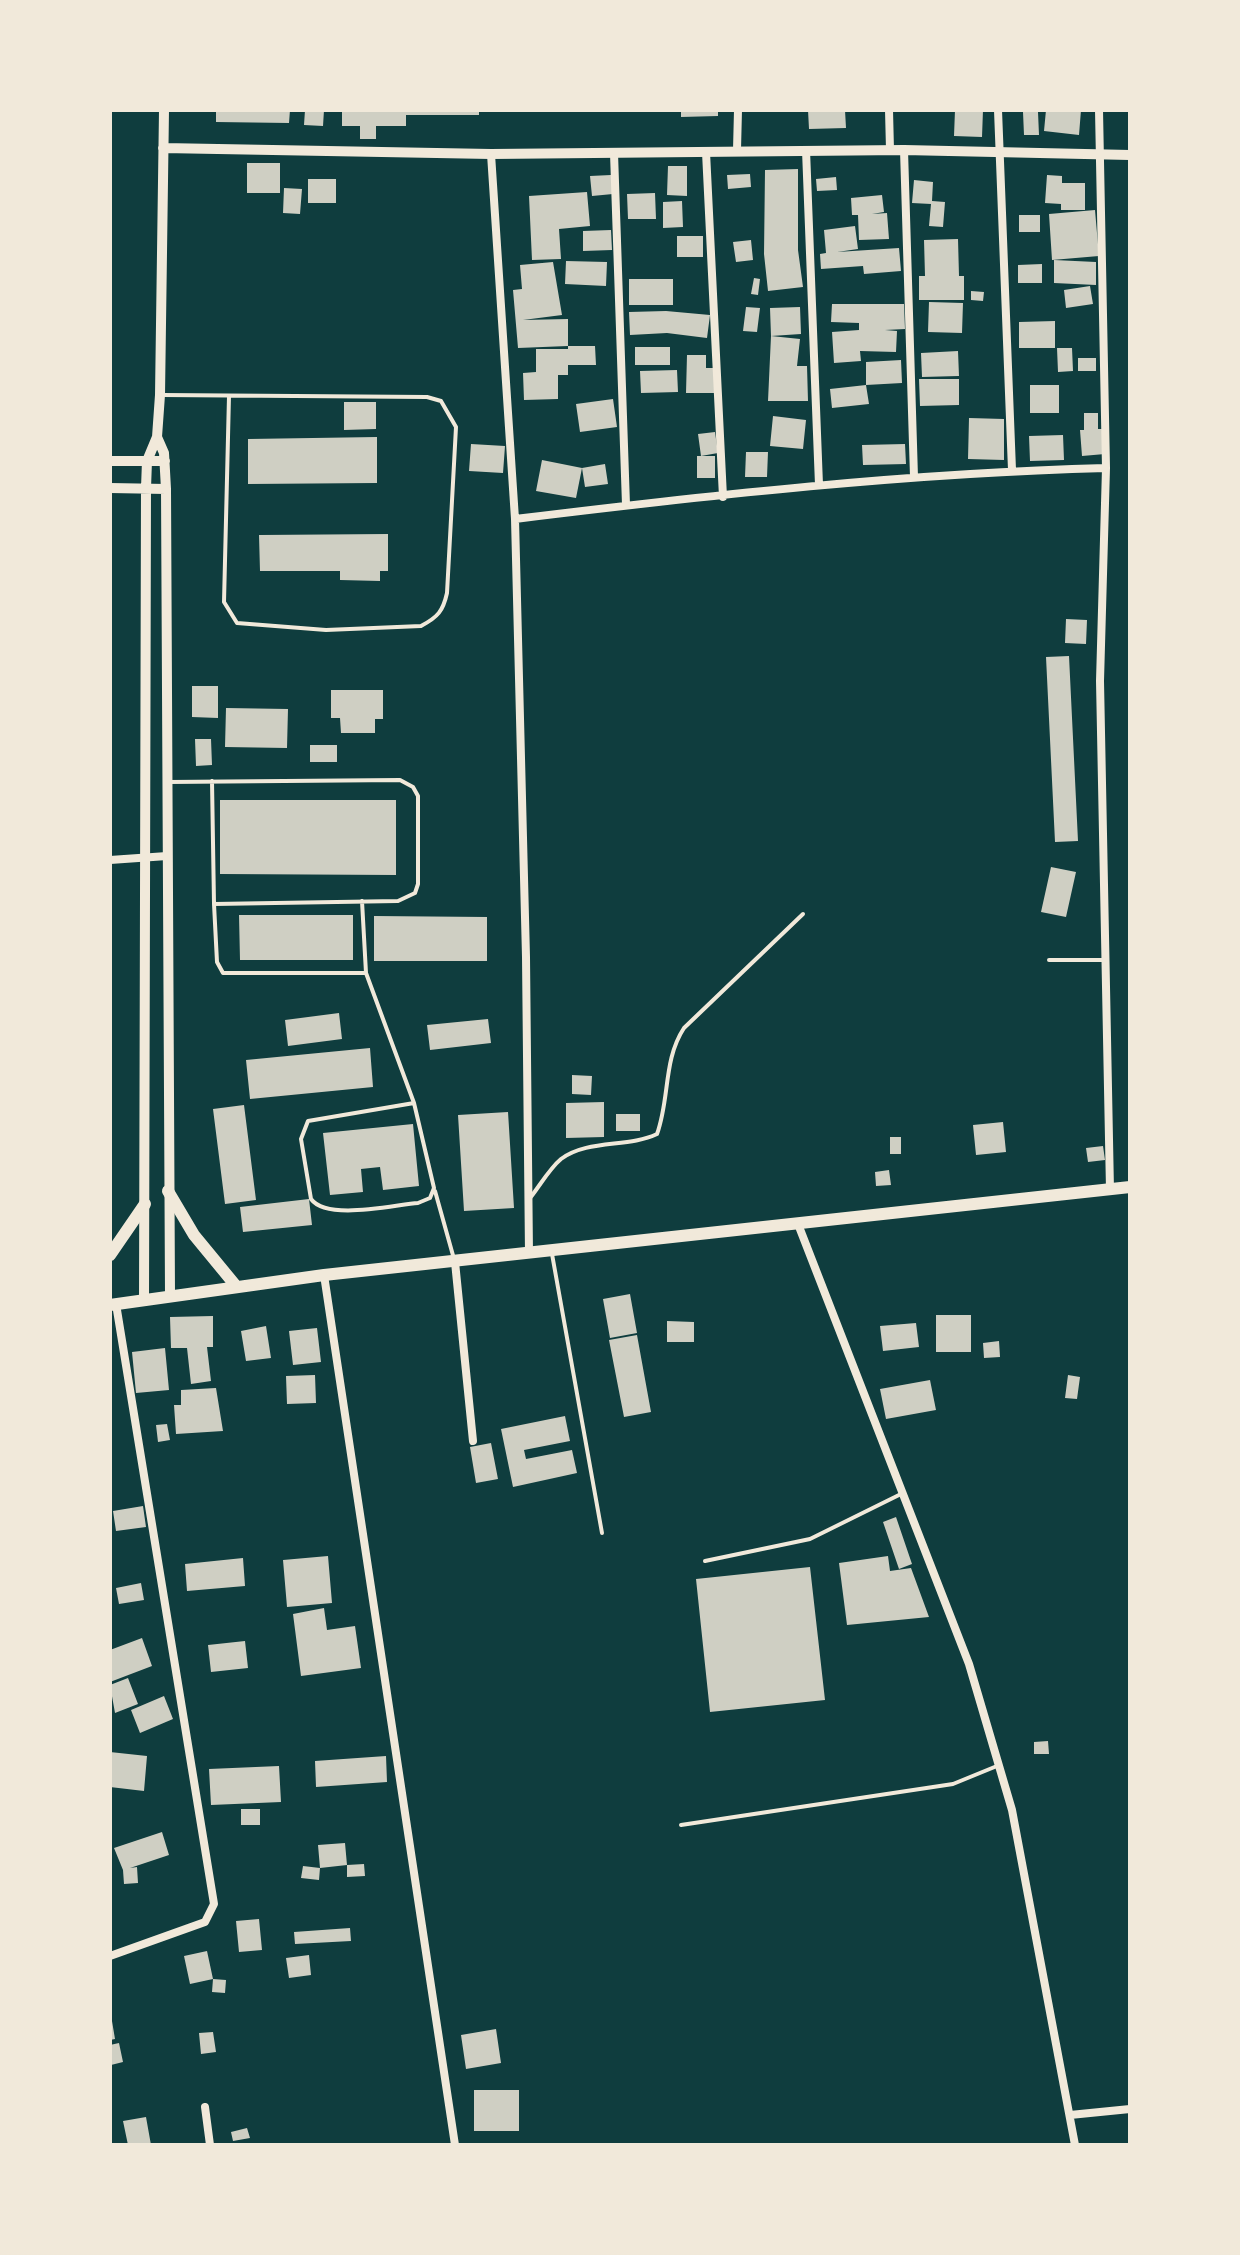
<!DOCTYPE html>
<html>
<head>
<meta charset="utf-8">
<style>
	body { margin:0 }
	#map { position:relative; width:1240px; height:2255px; overflow:hidden; background:#0f3d3e; font-family:Rubik,sans-serif }
	canvas { display:block }
	.frame { position:absolute; inset:0; border:112px solid #f1e9da; pointer-events:none }
</style>
</head>
<body>
<div id="map">
<canvas width="1240" height="2255"></canvas>
<div class="frame"></div>
</div>
<script>
const ctx = document.querySelector('canvas').getContext('2d');
ctx.lineJoin = 'round';
function paint(path, color) { ctx.fillStyle = color; ctx.fill(path, 'evenodd'); }
function trace(path, color, width, dash) { ctx.strokeStyle = color; ctx.lineWidth = width; ctx.lineCap = dash ? 'butt' : 'round'; ctx.setLineDash(dash || []); ctx.stroke(path); }
paint(new Path2D(`
	M216,110H290L289,123L216,122Z
	M305,110H324L323,126L304,125Z
	M342,110H479V115H406V126H376V139H360V126H342Z
	M681,110H718V116L681,117Z
	M808,110H845L846,128L809,129Z
	M955,110H983L982,137L954,136Z
	M1046,110H1081L1079,135L1044,131Z
	M1023,112H1038L1039,135H1024Z
	M247,163H280V193H247Z
	M668,166H687V196L667,195Z
	M798,169V250L803,287L768,291L764,254L765,170Z
	M750,174L751,187L728,189L727,175Z
	M611,175L613,194L592,196L590,176Z
	M1047,175L1062,176V183H1085V210H1061V204L1045,203Z
	M836,177L837,190L817,191L816,179Z
	M308,179H336V203H308Z
	M914,180L933,182L932,201L945,202L943,227L929,226L931,204L912,203Z
	M284,188L302,189L300,214L283,213Z
	M587,192L590,226L559,229L561,259L532,260L529,196Z
	M655,193L656,219H628L627,194Z
	M882,195L884,212L872,214L887,213L889,239L859,240L858,215H852L851,198Z
	M682,201L683,227L663,228V202Z
	M1095,210L1099,256L1052,260L1049,214Z
	M1019,215H1040V232H1019Z
	M855,226L858,249L837,252L899,248L901,271L864,274L863,266L821,269L820,254L826,253L824,230Z
	M611,230L612,250L583,251V231Z
	M677,236H703V257H677Z
	M958,239L959,276H964V300H919V276H925L924,240Z
	M751,240L753,260L736,262L733,242Z
	M1054,260L1096,262V285L1054,283Z
	M566,261L607,262L606,286L565,284Z
	M553,262L562,315L523,320L568,319V346L518,348L513,290L522,289L520,265Z
	M1042,264V283H1018V265Z
	M754,278L760,279L758,295L751,294Z
	M629,279H673V305H629Z
	M1090,286L1093,304L1066,308L1064,290Z
	M971,291L984,292L983,301L971,300Z
	M929,302L963,303L962,333L928,332Z
	M832,304H904L905,329L885,330L897,331L896,352L860,351L861,361L834,363L832,332L859,330V323L831,322Z
	M746,307L760,308L757,332L743,331Z
	M800,307L801,334L771,336L770,308Z
	M666,311L710,315L707,338L667,333L630,335L629,312Z
	M1055,321V348H1019V322Z
	M771,336L800,339L797,366H807L808,401H768Z
	M568,346H595L596,365H568V375H558V399L524,400L523,373L536,372V349H568Z
	M635,347H670V365H635Z
	M1057,348H1072L1073,371L1058,372Z
	M958,351L959,376L922,377L921,353Z
	M687,355H706V368H716V393H686Z
	M1078,358H1096V371H1078Z
	M901,360L902,383L866,385V362Z
	M677,370L678,392L641,393L640,371Z
	M919,379H959V405L920,406Z
	M866,385L869,404L832,408L830,389Z
	M1030,385H1059V413H1030Z
	M613,399L617,427L580,432L576,404Z
	M344,402H376V429L344,430Z
	M1084,413H1098V429H1104L1105,454L1082,456L1080,430H1084Z
	M773,416L806,420L803,449L770,446Z
	M969,418L1004,419V460L968,459Z
	M715,432L718,453L701,456L698,434Z
	M1063,435L1064,460L1030,461L1029,436Z
	M377,437V483L248,484V439Z
	M471,444L505,446L503,473L469,471Z
	M905,444L906,464L863,465L862,445Z
	M746,452H768L767,477H745Z
	M697,456H715V478H697Z
	M542,460L582,468L605,464L608,484L585,487L582,468L576,498L536,491Z
	M388,534V571H380V581L340,580V571H260L259,535Z
	M1066,619L1087,620L1086,644L1065,643Z
	M1069,656L1078,841L1055,842L1046,657Z
	M192,686H218V718L192,717Z
	M331,690H383V719H375V733H341L340,718H331Z
	M226,708L288,709L287,748L225,747Z
	M195,739H211L212,765L196,766Z
	M310,745H337V762H310Z
	M220,800H396V875L220,874Z
	M1051,867L1076,872L1066,917L1041,912Z
	M239,915H353V960H240Z
	M374,916L487,917V961H374Z
	M339,1013L342,1039L288,1046L285,1020Z
	M488,1019L491,1043L430,1050L427,1025Z
	M370,1048L373,1087L250,1099L246,1060Z
	M572,1075L592,1076L591,1095L572,1094Z
	M604,1102V1137L566,1138V1103Z
	M244,1105L256,1200L225,1204L213,1109Z
	M508,1112L514,1208L464,1211L458,1115Z
	M616,1114H640V1131H616Z
	M1003,1122L1006,1152L976,1155L973,1125Z
	M413,1124L419,1186L383,1190L380,1167L361,1169L363,1192L330,1195L323,1133Z
	M890,1137H901V1154H890Z
	M1103,1146L1105,1160L1088,1162L1086,1148Z
	M889,1170L891,1185L876,1186L875,1172Z
	M309,1199L312,1225L243,1232L240,1207Z
	M630,1294L637,1333L610,1338L603,1299Z
	M936,1315H971V1352H936Z
	M213,1316V1347H207L211,1381L191,1384L187,1348H171L170,1317Z
	M667,1321L694,1322V1342H667Z
	M916,1323L919,1347L883,1351L880,1326Z
	M266,1326L271,1358L246,1361L241,1331Z
	M317,1328L321,1362L293,1365L289,1331Z
	M637,1335L651,1412L624,1417L609,1340Z
	M999,1341L1000,1357L984,1358L983,1343Z
	M165,1348L169,1390L136,1393L132,1352Z
	M315,1375L316,1403L287,1404L286,1376Z
	M1068,1375L1080,1377L1077,1399L1065,1398Z
	M930,1380L936,1410L886,1419L880,1389Z
	M216,1388L223,1431L176,1434L174,1405H181V1390Z
	M565,1416L570,1441L524,1450L526,1459L572,1450L577,1473L513,1487L501,1429Z
	M167,1424L170,1440L158,1442L156,1425Z
	M491,1443L498,1479L476,1483L470,1447Z
	M143,1506L146,1527L116,1531L113,1511Z
	M896,1517L912,1564L899,1569L883,1522Z
	M328,1556L332,1603L287,1607L283,1560Z
	M888,1556L890,1571L911,1568L929,1617L847,1625L839,1563Z
	M243,1558L245,1586L187,1591L185,1564Z
	M810,1567L825,1700L710,1712L696,1579Z
	M141,1583L144,1600L119,1604L116,1588Z
	M324,1608L327,1630L355,1626L361,1668L301,1676L293,1614Z
	M142,1638L152,1666L110,1682V1650Z
	M245,1641L248,1668L211,1672L208,1645Z
	M128,1678L138,1704L115,1713L110,1685Z
	M164,1696L173,1719L140,1733L131,1710Z
	M1048,1741L1049,1754H1034V1742Z
	M110,1752L147,1756L144,1791L110,1787Z
	M386,1756L387,1782L316,1787L315,1761Z
	M279,1766L281,1802L211,1805L209,1769Z
	M241,1809H260V1825H241Z
	M162,1832L169,1855L130,1868L137,1867L138,1883L124,1884L123,1870L114,1848Z
	M345,1843L347,1865L320,1868L318,1845Z
	M364,1864L365,1876L347,1877V1865Z
	M303,1866L320,1868L319,1880L301,1878Z
	M259,1919L262,1950L239,1952L236,1921Z
	M350,1928L351,1941L295,1944L294,1932Z
	M207,1951L213,1979L190,1984L184,1956Z
	M309,1955L311,1975L289,1978L286,1958Z
	M213,1979L226,1980L225,1993L212,1992Z
	M110,2009L115,2039L110,2040Z
	M496,2029L501,2063L466,2069L461,2035Z
	M213,2032L216,2052L201,2054L199,2033Z
	M119,2043L123,2062L111,2065L110,2045Z
	M474,2090H519V2131H474Z
	M146,2117L151,2145H128L123,2121Z
	M247,2128L250,2138L233,2141L231,2132Z`), '#cfcfc3');
trace(new Path2D(`
	M162,395L427,397L441,401L456,427L447,593C443,611 438,617 421,626L326,630L237,623L224,602L229,396
	M168,782L400,780L413,787L418,796V884L415,893L398,901L214,904L212,781
	M362,901L366,973L414,1103L434,1188L430,1198L418,1203C393,1205 327,1221 311,1199L301,1139L308,1121L414,1103
	M214,904L217,962L223,973H365
	M1049,960H1105
	M435,1191L454,1259
	M530,1198C539,1187 549,1169 561,1159C588,1139 628,1148 657,1134C670,1098 663,1060 684,1028L803,914
	M552,1254L602,1533
	M705,1561L810,1539L901,1494
	M681,1825L953,1784L997,1766`), '#f1e9da', 4);
trace(new Path2D(`
	M889,110L890,150
	M998,110L1012,470
	M1099,110L1106,468L1100,681L1110,1190
	M737,150L738,110
	M806,150L819,485
	M904,150L914,477
	M706,152L723,497
	M614,153L626,505
	M491,154L515,519L526,957L529,1254
	M515,519C711,495 909,473 1106,468
	M110,860L167,856
	M798,1224L969,1664L1012,1810L1075,2145
	M455,1262L473,1441
	M324,1275L455,2145
	M110,1956L205,1922L214,1904L116,1304
	M205,2107L210,2145
	M1070,2115L1130,2109`), '#f1e9da', 8);
trace(new Path2D(`
	M163,148L491,154L904,150L1130,155
	M157,437L164,453L166,489L170,1295
	M110,461H165
	M110,488L166,489
	M144,1299L146,488L147,461L157,437L160,395L164,110`), '#f1e9da', 10);
trace(new Path2D(`
	M168,1191L194,1235L236,1286
	M110,1255L145,1204
	M110,1305L324,1275L1130,1187`), '#f1e9da', 12);
</script>
</body>
</html>
